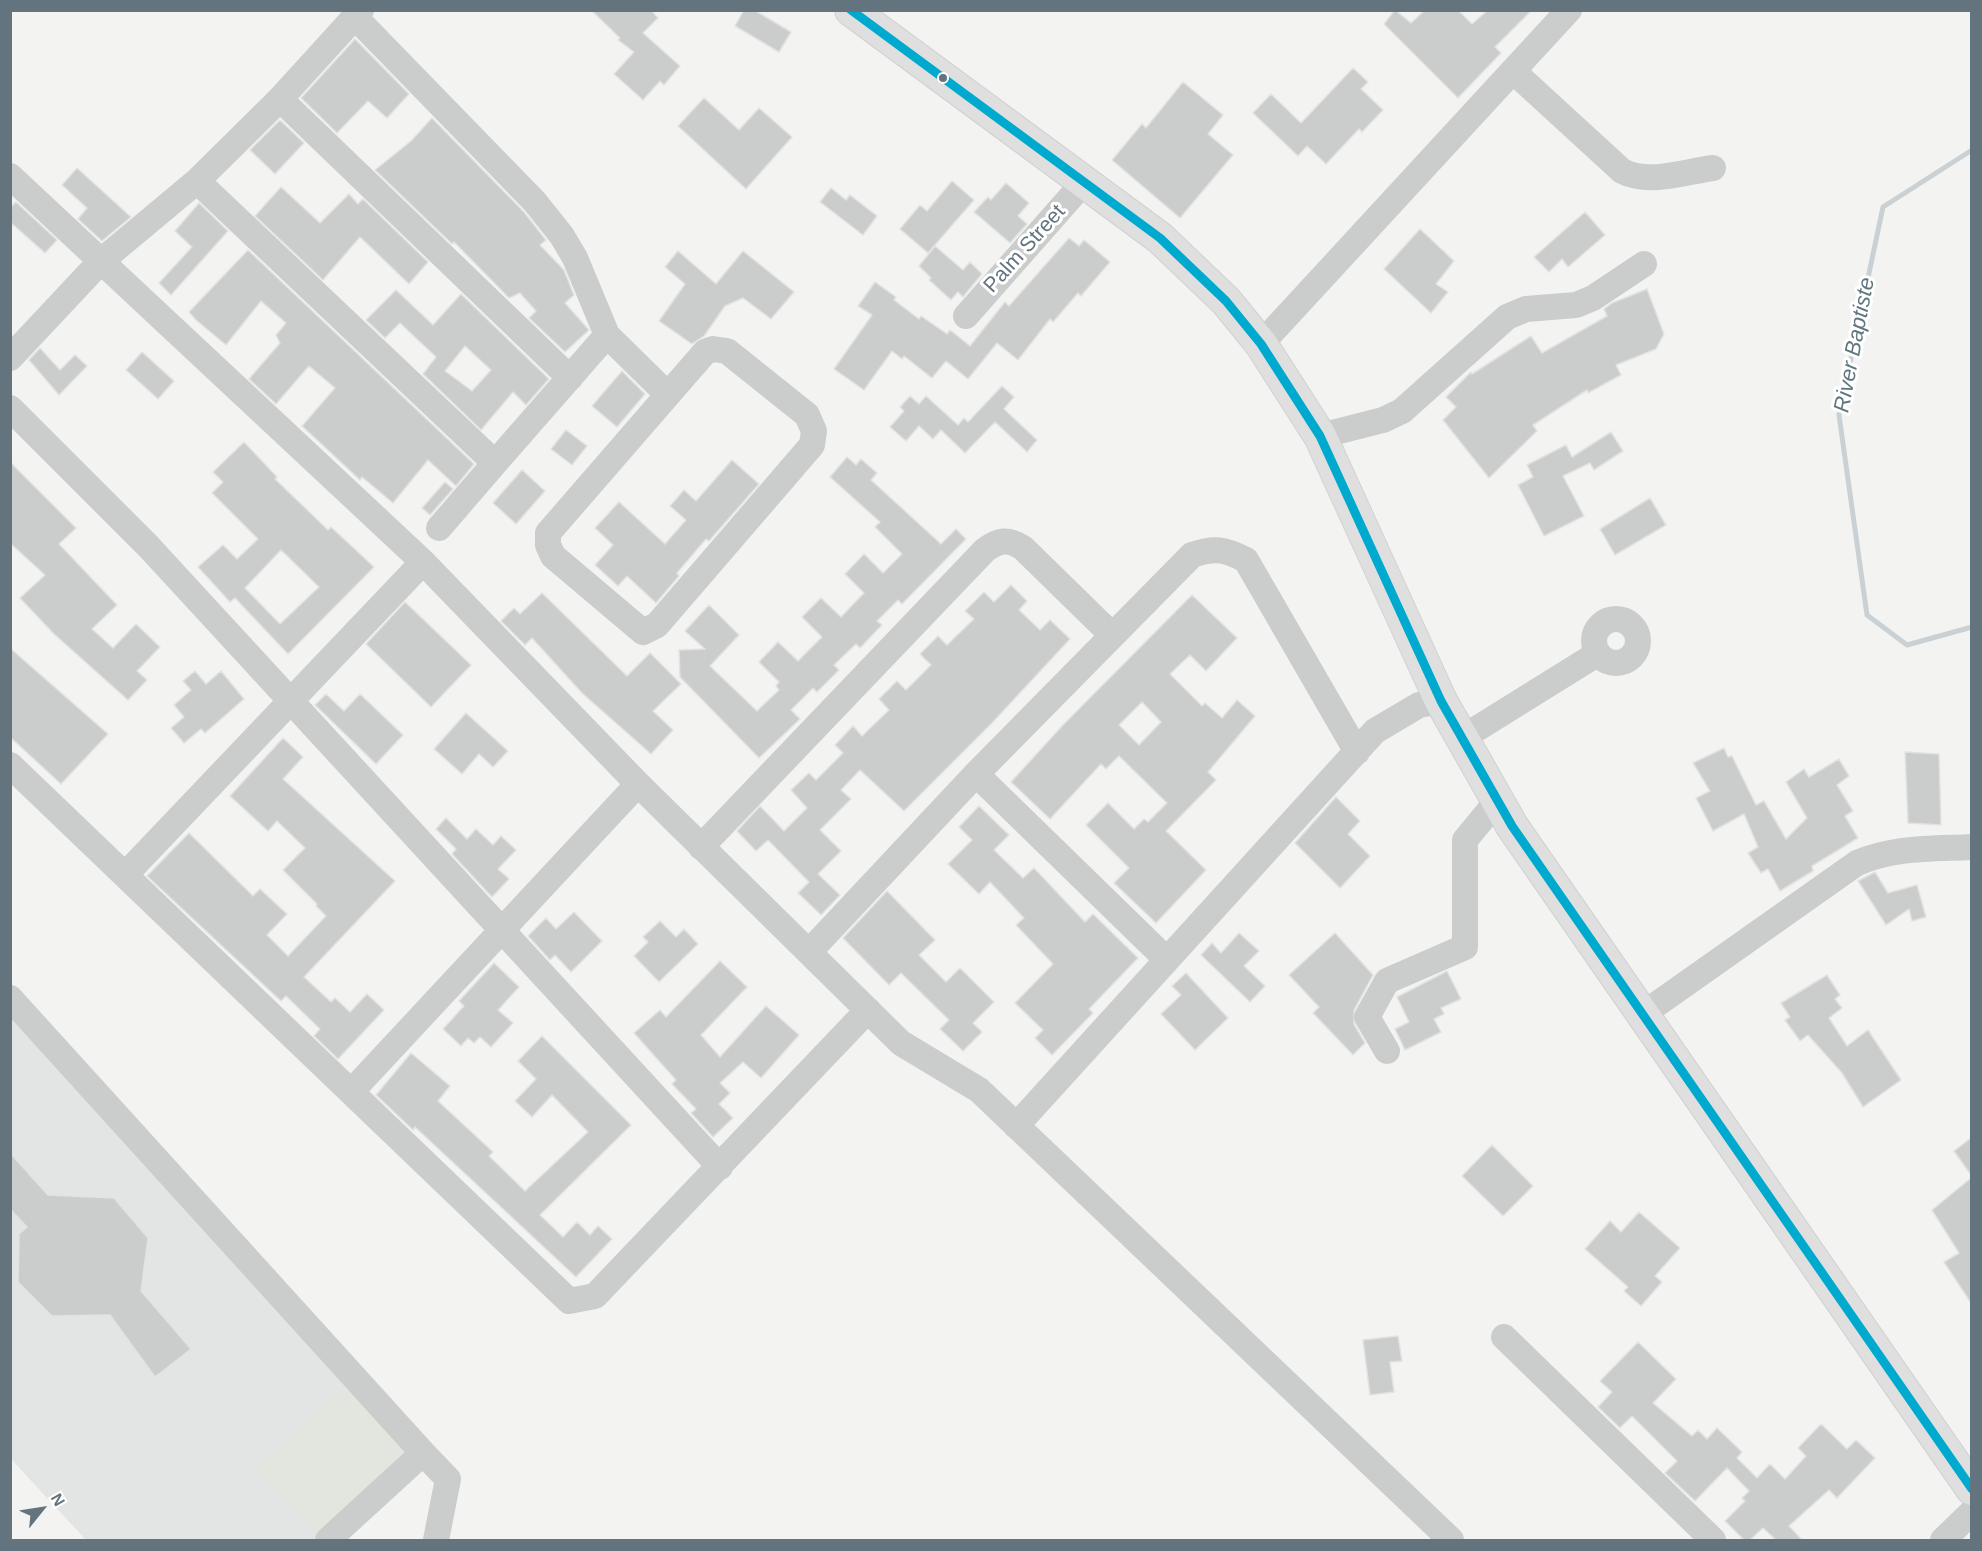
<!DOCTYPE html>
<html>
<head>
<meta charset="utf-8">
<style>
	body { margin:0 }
	#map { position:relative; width:1982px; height:1551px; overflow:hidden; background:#f3f3f1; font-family:Arial,sans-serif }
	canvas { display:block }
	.frame { position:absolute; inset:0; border:12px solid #64747f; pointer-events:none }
	.north { position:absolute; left:12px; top:1479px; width:60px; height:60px; -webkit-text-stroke:4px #fff; paint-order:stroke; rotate:60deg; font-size:16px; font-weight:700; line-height:24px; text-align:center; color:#64747f }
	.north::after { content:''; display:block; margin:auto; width:21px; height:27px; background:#64747f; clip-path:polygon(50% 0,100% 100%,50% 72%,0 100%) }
</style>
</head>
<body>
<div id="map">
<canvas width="1982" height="1551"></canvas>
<div class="frame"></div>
<div class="north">N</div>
</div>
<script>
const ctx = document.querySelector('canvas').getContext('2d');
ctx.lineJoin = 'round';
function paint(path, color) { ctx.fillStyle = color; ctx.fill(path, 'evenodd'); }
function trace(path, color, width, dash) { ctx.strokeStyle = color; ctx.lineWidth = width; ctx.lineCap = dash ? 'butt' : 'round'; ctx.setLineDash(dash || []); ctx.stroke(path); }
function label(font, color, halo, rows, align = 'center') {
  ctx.font = font + ' Arial,sans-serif'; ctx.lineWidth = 6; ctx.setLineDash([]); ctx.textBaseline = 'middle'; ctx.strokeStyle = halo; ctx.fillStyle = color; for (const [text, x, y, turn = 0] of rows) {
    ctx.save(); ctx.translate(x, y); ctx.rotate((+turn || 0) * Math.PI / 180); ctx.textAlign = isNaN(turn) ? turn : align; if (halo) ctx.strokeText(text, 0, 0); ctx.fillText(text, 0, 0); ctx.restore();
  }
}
paint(new Path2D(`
	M11,993L420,1445L313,1540H86L11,1459Z`), '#e3e4e4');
paint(new Path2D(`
	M359,1375L420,1445L320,1534L255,1470Z`), '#e2e6df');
trace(new Path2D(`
	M1972,150L1883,207L1839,415L1867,615L1907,645L1972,627`), '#cad1d4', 5);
const building = new Path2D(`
	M591,10H651L658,18L643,33L680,66L664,85L660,81L643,100L614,74L634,52L618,40L620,38Z
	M744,10H754L791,32L779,52L735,26Z
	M1395,10L1411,23L1425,10H1458L1472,24L1488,10H1532L1495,47L1501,53L1458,98L1384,24Z
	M355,39L409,94L387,118L368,101L337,133L301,98Z
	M1353,68L1368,82L1361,89L1383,110L1362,132L1359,129L1326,164L1307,146L1298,156L1253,113L1271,94L1301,123Z
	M1183,82L1223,115L1208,134L1233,155L1180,218L1112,160L1142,124L1146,128Z
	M704,98L739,130L759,108L792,137L746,189L678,126Z
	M432,118L524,212L546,240L540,245L564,270L574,295L565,303L589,330L565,352L529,318L536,311L520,293L509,298L454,242L452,244L375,170L411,141Z
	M280,120L304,143L275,174L250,150Z
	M77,168L131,217L102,241L78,219L87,208L62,185Z
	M952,181L974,200L928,253L900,229L920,205L927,211Z
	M1006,183L1029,203L1018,216L1027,224L1010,243L974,212L988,197L991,200Z
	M281,187L320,223L349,194L358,204L363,199L428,262L409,284L360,237L323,280L255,216Z
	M831,188L846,200L850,195L877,216L863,235L820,202Z
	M16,202L57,240L45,253L10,222V208Z
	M199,203L228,231L171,295L159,283L192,247L175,231Z
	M1585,212L1605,235L1568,267L1562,259L1549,272L1534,257Z
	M1420,229L1454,261L1436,284L1448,292L1431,313L1384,269Z
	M1069,238L1079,246L1084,240L1110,262L1081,296L1078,293L1053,322L1050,319L1018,360L997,343L968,379L946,361L932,378L904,356L902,359L892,351L864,390L834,369L872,315L858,306L875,282L896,297L894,300L919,319L921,316L947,334L950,330L970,346L1005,302L1009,306Z
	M935,246L963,270L970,262L982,274L963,297L958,292L951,300L929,280L931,278L919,266Z
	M248,250L474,464L456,486L428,460L393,503L362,477L360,480L302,426L335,388L309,366L276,404L249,379L280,343L276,335L286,323L261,301L226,345L196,320L189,312Z
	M678,251L716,284L743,251L794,292L771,319L743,298L725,306L704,336L692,344L659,321L685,284L665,267Z
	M1647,289L1664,334L1656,349L1616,365L1621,375L1588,393L1587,390L1533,425L1537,431L1489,478L1443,420L1456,407L1446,397L1471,372L1472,374L1531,336L1542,353L1607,316L1604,309L1612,303Z
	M396,290L433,325L461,294L549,379L526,405L513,392L481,430L423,374L436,357L400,323L385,338L366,320ZM465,346L491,370L472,391L445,371Z
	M40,348L60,370L75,355L87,366L59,395L29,360Z
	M142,352L174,381L158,399L126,370Z
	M622,371L645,394L617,427L592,406Z
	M1002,386L1014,397L1004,409L1037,440L1027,452L995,422L965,453L941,430L933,439L919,426L906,441L890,427L904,411L900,407L910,396L919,404L926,396L958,425L964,418L968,422Z
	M566,430L587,446L572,465L551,449Z
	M1611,432L1623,451L1594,470L1590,463L1563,476L1584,516L1544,536L1518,485L1533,477L1527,465L1566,445L1572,457Z
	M244,442L277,477L275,479L328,530L331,527L374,567L288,654L235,598L230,602L198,567L223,545L237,559L258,539L212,493L223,482L213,472ZM281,550L319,587L280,624L245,588Z
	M847,457L856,465L861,459L877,473L871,480L941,544L956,529L966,539L902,604L898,600L877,621L882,625L860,648L856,644L834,665L839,670L817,692L813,688L791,710L800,719L759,758L680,677L679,650L705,649L685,631L709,605L739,635L710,666L757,711L779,690L776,686L779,682L759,662L778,642L798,661L822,637L802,617L821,598L841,617L864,593L845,574L864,554L883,573L902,554L875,527L880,522L830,477Z
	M732,460L759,484L709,541L706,539L677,573L679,576L656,603L627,576L618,586L595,565L613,545L595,528L619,502L665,544L686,520L670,506L684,490L696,501Z
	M10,462L76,528L59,544L117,605L92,629L113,648L136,624L160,647L137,671L147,680L128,700L54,634L20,598L45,575L10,543Z
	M522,470L545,491L516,524L493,503Z
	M445,482L453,489L430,515L422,508Z
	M1650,498L1666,525L1615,555L1600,529Z
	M1011,585L1027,601L1019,610L1040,630L1050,620L1070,639L992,723L904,811L860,770L841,790L851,799L820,830L841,851L818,874L840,895L821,915L798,893L809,882L768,840L756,851L737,831L760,806L784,831L807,808L791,790L809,773L816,780L843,753L835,745L853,726L862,736L889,710L879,699L897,681L906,690L931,665L920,654L938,636L947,645L974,619L965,611L984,592L994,602Z
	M542,593L627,676L650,653L681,684L653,711L673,730L651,754L582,693L532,638L525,645L501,621L514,608L520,614Z
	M1192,595L1237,638L1206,671L1190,655L1170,674L1202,706L1205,703L1222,718L1237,700L1255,716L1208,772L1216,780L1166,831L1206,870L1156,923L1114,883L1129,868L1086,825L1108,803L1134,829L1144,819L1148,822L1167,803L1119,756L1106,769L1101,764L1050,819L1011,782L1063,725ZM1142,702L1161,722L1139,745L1119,725Z
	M405,602L471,665L431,707L366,644Z
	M10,648L108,734L61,784L10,737Z
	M195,671L206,684L221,671L244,699L205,733L201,729L184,743L171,728L184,717L174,705L191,690L183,681Z
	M326,694L344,711L360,694L403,735L376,764L315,705Z
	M466,713L508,751L493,767L479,754L462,774L434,749Z
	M283,738L303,757L283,779L395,881L304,977L331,1002L335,998L350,1012L367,994L384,1010L338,1059L314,1036L320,1029L286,996L281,1001L147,876L189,833L253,896L260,889L287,914L267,935L288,956L326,916L316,906L317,904L283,870L305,848L277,821L268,831L230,796Z
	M1724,748L1728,757L1732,756L1756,805L1764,801L1786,839L1807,818L1786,782L1804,769L1809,777L1839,759L1849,776L1837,785L1853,811L1845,816L1858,838L1812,866L1813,871L1780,891L1768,869L1761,873L1748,853L1758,847L1744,814L1713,831L1696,798L1710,791L1693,763Z
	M1905,752L1939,754L1941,825L1908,823Z
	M1336,797L1360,821L1348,834L1370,856L1340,888L1295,843Z
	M979,806L1009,835L994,850L1023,878L1034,868L1085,922L1093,914L1138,958L1089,1009L1093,1013L1052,1055L1035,1038L1043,1030L1015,1003L1053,964L1016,925L1024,918L990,882L979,894L948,864L972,840L959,827Z
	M446,818L467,839L476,829L493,845L501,836L516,850L498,869L509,879L492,897L452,854L456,849L436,829Z
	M1875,872L1888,893L1917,885L1926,917L1912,921L1909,909L1886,925L1858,881Z
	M887,891L935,940L919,955L946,982L960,968L994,1002L973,1023L982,1032L963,1051L940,1029L949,1020L901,973L889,985L843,938Z
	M574,912L602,941L571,972L555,955L550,960L528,936L546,918L556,929Z
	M660,921L676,937L684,929L698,944L659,982L634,956L648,942L643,937Z
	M1239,933L1259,951L1244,966L1265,986L1250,1002L1201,955L1212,943L1221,953Z
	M1335,933L1373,975L1354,1010V1024L1365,1043L1353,1055L1313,1013L1319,1007L1289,975Z
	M720,961L747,987L701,1035L720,1057L766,1006L799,1035L761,1078L743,1062L720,1083L730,1093L719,1104L733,1118L713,1137L691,1113L696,1109L672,1084L676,1080L634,1033L660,1010L666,1017Z
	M494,963L519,987L498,1010L513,1023L491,1047L480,1037L474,1043L468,1038L461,1046L443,1029L464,1006L459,1001Z
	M1447,971L1461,999L1441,1008L1444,1014L1434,1019L1441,1032L1405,1050L1395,1029L1409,1022L1397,997Z
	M1186,973L1228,1018L1195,1050L1161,1014L1181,995L1172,986Z
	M1827,975L1840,995L1835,999L1842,1008L1829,1018L1847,1046L1868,1030L1901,1080L1863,1107L1842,1073L1808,1035L1800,1041L1785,1020L1790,1017L1781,1003Z
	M542,1036L631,1125L540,1215L563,1237L577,1222L590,1235L598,1226L612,1239L576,1277L415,1127L413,1130L376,1095L411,1053L450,1086L438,1101L493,1152L489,1156L525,1191L588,1132L552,1095L532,1117L515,1101L536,1079L518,1061Z
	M1971,1138V1175L1954,1151Z
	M1492,1145L1533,1186L1503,1216L1462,1176Z
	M10,1153L48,1195L114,1198L148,1238L141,1291L191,1349L155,1377L110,1315L52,1316L18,1282L19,1234L27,1227L10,1209Z
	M1971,1178V1303L1944,1262L1959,1253L1932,1210Z
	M1639,1212L1680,1248L1655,1276L1662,1282L1641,1306L1624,1291L1628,1287L1585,1249L1610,1221L1621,1232Z
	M1398,1336L1402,1361L1390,1362L1394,1392L1370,1395L1363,1340Z
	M1638,1342L1676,1379L1653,1403L1692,1436L1698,1430L1707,1439L1717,1428L1742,1452L1737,1458L1757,1478L1770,1464L1785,1479L1806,1456L1798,1448L1821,1424L1847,1449L1856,1440L1875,1458L1837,1498L1829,1490L1789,1526L1802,1540H1776L1763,1528L1750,1540H1744L1725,1521L1745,1501L1742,1498L1749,1491L1727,1468L1695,1501L1665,1473L1677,1461L1632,1416L1620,1428L1598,1407L1612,1392L1600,1381Z`);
paint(building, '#cbcccc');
trace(building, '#e2e2e1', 1.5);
const major = new Path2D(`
	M851,10L1160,238L1226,301L1261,344L1320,436L1441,701L1512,826L1972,1489`);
trace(major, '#d0d1d1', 34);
trace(new Path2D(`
	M355,17L535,202L562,236L575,258L607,335L667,394
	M1514,72L1622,171C1649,185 1684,172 1713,168
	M280,99L570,378
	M10,176L423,562L638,784L901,1043L979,1090L1451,1540
	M197,181L495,463L607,335
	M966,316L1085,181
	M1261,344L1569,10
	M713,349L727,351L807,415L814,431L812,445L657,625L643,632L553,556L548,545V533L705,352Z
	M10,358L100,262L197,181L280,99L361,10
	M10,408L149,547L720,1167
	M1320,436L1383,420L1402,411L1507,317L1526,309L1576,305L1593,298L1644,264
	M439,528L495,463
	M1594 641a22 22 0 1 1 44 0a22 22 0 1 1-44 0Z
	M1462,738L1597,654
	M10,765L569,1301L595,1296L868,1010
	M976,774L1165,958
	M701,847L985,550C999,540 1008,538 1023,548L1112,635
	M125,875L423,562
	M809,952L976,774L1192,555C1214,547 1225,549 1246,560L1357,752
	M10,998L423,1453L328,1540
	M1643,1014L1857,863C1894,847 1932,849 1972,847
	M1387,1051L1367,1017L1387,981L1465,947V840L1498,800
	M351,1092L638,784
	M1016,1126L1375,731L1419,705L1441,701
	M1504,1337L1713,1540
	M423,1453L448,1479L436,1540
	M1943,1540L1972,1512`), '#cbcccc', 26);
trace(major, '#dfdfe0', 32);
trace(new Path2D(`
	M851,10L1160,238L1226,301L1261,344L1320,436L1441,701L1512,826L1972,1489`), '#00a9ce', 9);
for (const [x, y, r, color] of [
	[943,78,5,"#64747f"]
]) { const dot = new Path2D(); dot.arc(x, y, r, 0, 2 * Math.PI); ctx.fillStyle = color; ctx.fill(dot); trace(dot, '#fff', 2); }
label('21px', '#64747f', '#fff', [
	["Palm Street",1025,249,-48]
]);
label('italic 22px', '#60767d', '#fff', [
	["River Baptiste",1855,345,-79]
]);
</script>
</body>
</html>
